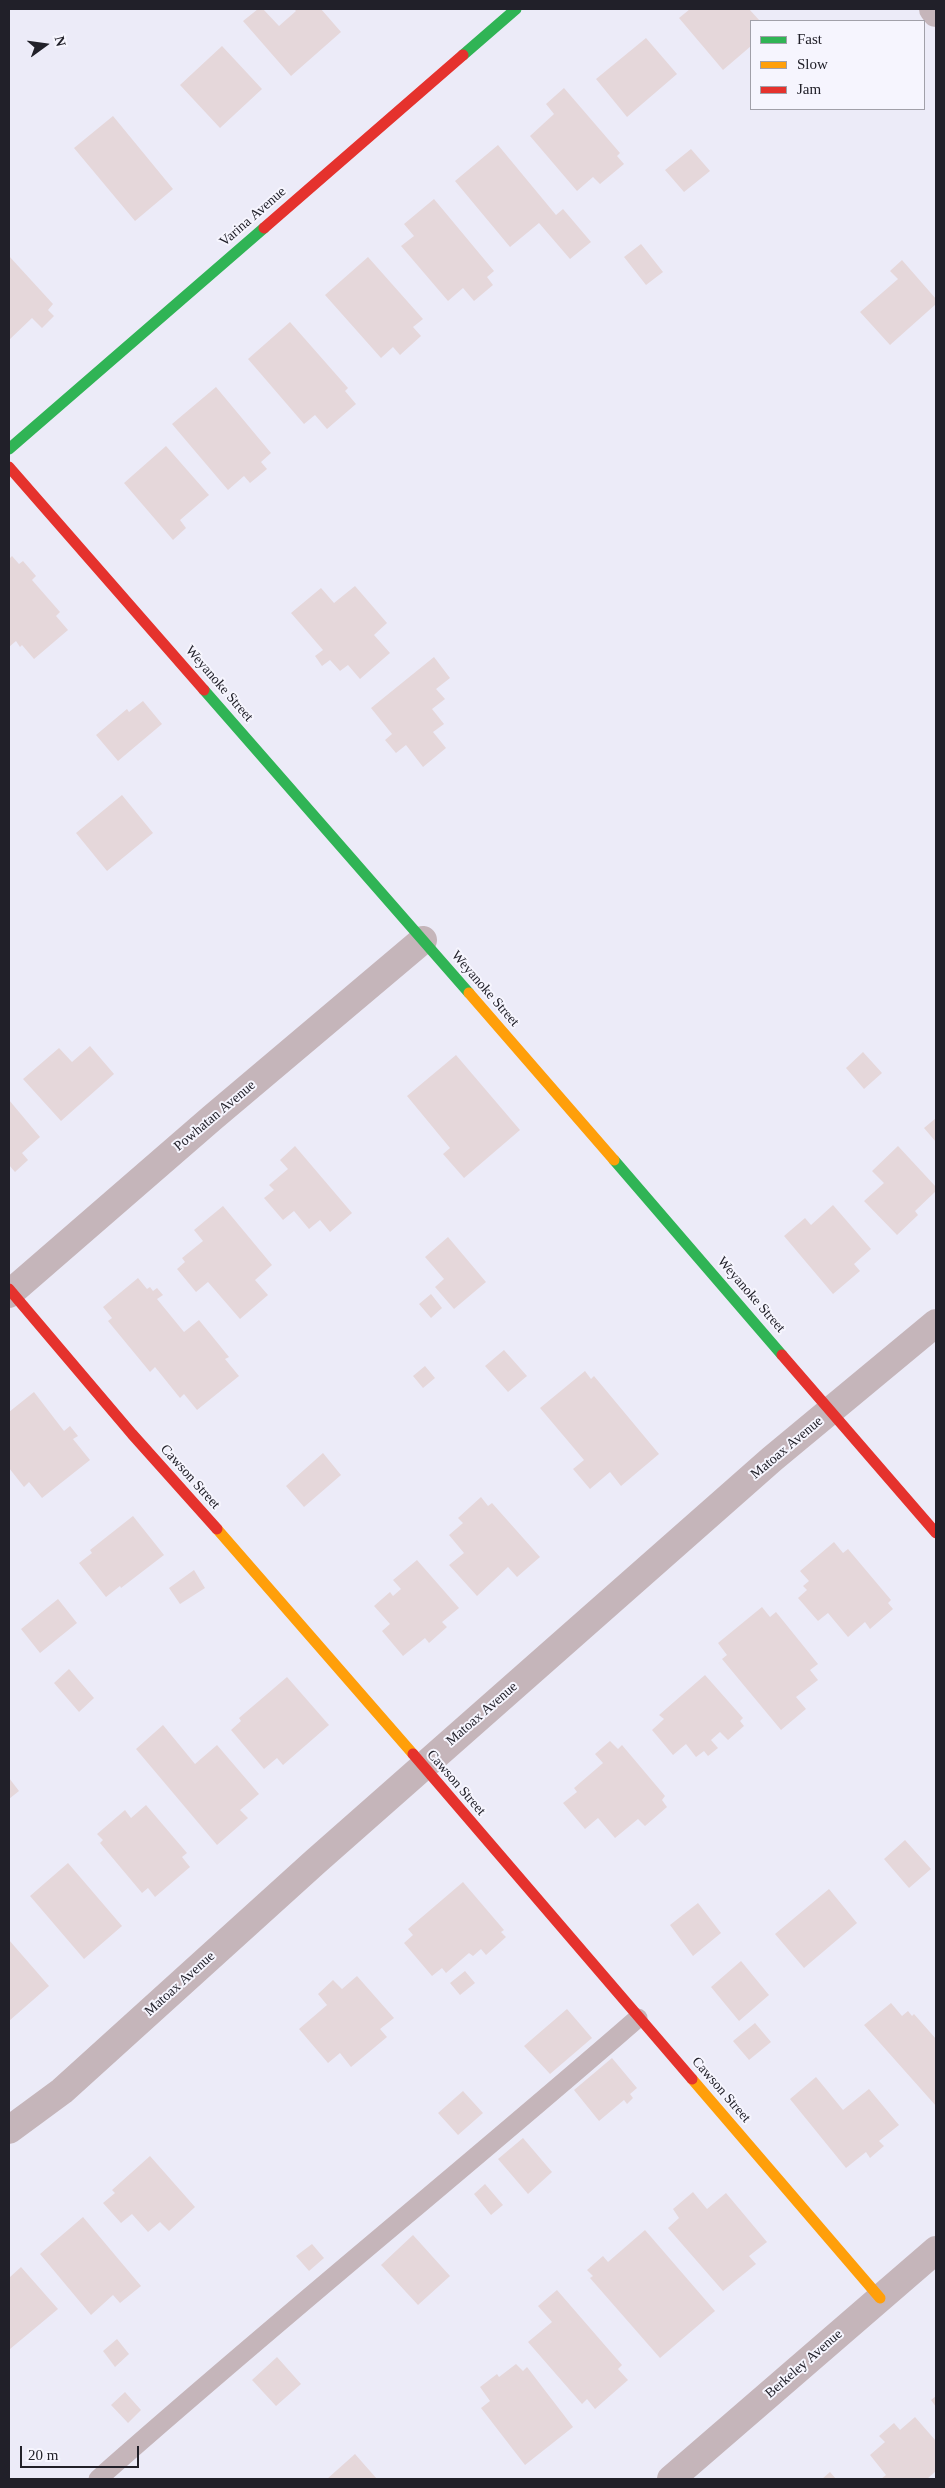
<!DOCTYPE html>
<html>
<head>
<meta charset="utf-8">
<style>
	body { margin:0 }
	#map { position:relative; width:945px; height:2488px; overflow:hidden; background:#ecebf8; font-family:"Times New Roman",serif }
	canvas { display:block }
	.frame { position:absolute; inset:0; border:10px solid #212029; pointer-events:none }
	.legend { position:absolute; left:750px; top:20px; width:175px; height:90px; box-sizing:border-box; background:#f6f5fe; border:1px solid #a1a0a9; margin:0; padding:6px 9px; list-style:none; font-size:15px; color:#212029 }
	.legend li { display:flex; align-items:center; gap:10px; height:25px }
	.legend b { width:25px; border:1px solid #a1a0a9 }
	.north { position:absolute; left:20px; top:20px; width:50px; height:50px; -webkit-text-stroke:4px #f6f5fe; paint-order:stroke; rotate:76deg; font-size:14px; font-weight:700; line-height:20px; text-align:center; color:#212029 }
	.north::after { content:''; display:block; margin:auto; width:18px; height:22px; background:#212029; clip-path:polygon(50% 0,100% 100%,50% 72%,0 100%) }
	.scale { position:absolute; left:20px; top:2446px; width:119px; height:22px; box-sizing:border-box; border:2px solid #212029; border-top:0; padding-left:6px; font-size:15px; line-height:18px; white-space:nowrap; color:#212029; -webkit-text-stroke:4px #f6f5fe; paint-order:stroke }
</style>
</head>
<body>
<div id="map">
<canvas width="945" height="2488"></canvas>
<div class="frame"></div>
<ul class="legend">
<li><b style="height:6px;background:#30b455"></b>Fast</li>
<li><b style="height:6px;background:#ff9f0a"></b>Slow</li>
<li><b style="height:6px;background:#e5322d"></b>Jam</li>
</ul>
<div class="north">N</div>
<div class="scale">20 m</div>
</div>
<script>
const ctx = document.querySelector('canvas').getContext('2d');
ctx.lineJoin = 'round';
function paint(path, color) { ctx.fillStyle = color; ctx.fill(path, 'evenodd'); }
function trace(path, color, width, dash) { ctx.strokeStyle = color; ctx.lineWidth = width; ctx.lineCap = dash ? 'butt' : 'round'; ctx.setLineDash(dash || []); ctx.stroke(path); }
function label(font, color, halo, rows, align = 'center') {
  ctx.font = font + ' "Times New Roman",serif'; ctx.lineWidth = 4; ctx.setLineDash([]); ctx.textBaseline = 'middle'; ctx.strokeStyle = halo; ctx.fillStyle = color; for (const [text, x, y, turn = 0] of rows) {
    ctx.save(); ctx.translate(x, y); ctx.rotate((+turn || 0) * Math.PI / 180); ctx.textAlign = isNaN(turn) ? turn : align; if (halo) ctx.strokeText(text, 0, 0); ctx.fillText(text, 0, 0); ctx.restore();
  }
}
paint(new Path2D(`
	M258,9H263L279,26L296,11L294,9H321L341,32L291,76L243,21Z
	M690,9H749L760,21H751V46L723,70L679,18Z
	M646,38L677,74L627,117L596,79Z
	M222,46L262,89L220,128L180,85Z
	M564,88L620,153L617,156L624,164L600,184L593,177L577,191L530,136L554,114L546,104Z
	M113,116L173,189L135,221L74,148Z
	M498,145L556,215L563,209L591,242L570,259L539,223L510,247L455,181Z
	M691,149L710,171L684,192L665,170Z
	M434,199L494,271L487,277L493,285L474,301L463,288L448,301L401,246L414,236L404,224Z
	M641,244L663,272L646,285L624,257Z
	M9,256L53,304L48,310L54,316L42,328L32,318L9,340Z
	M368,257L423,319L413,327L421,336L400,355L393,347L381,358L325,295Z
	M902,260L936,299V304L890,345L860,312L898,279L890,271Z
	M290,322L348,388L345,391L356,404L327,429L315,415L304,424L248,359Z
	M216,387L271,453L261,462L267,469L250,483L244,476L228,490L172,424Z
	M166,446L209,495L180,520L186,528L173,540L124,483Z
	M12,556L19,564L23,561L36,576L32,580L60,612L56,616L68,630L34,659L22,645L20,647L16,641L9,647V559Z
	M355,586L387,623L374,635L390,653L360,679L348,665L340,671L330,660L322,666L315,656L323,650L291,613L321,588L334,603Z
	M434,657L450,678L436,689L445,699L432,709L444,724L433,732L446,748L423,767L406,745L396,753L385,740L392,734L371,708Z
	M143,701L162,724L118,761L96,735L127,709L129,712Z
	M122,795L153,833L107,871L76,833Z
	M90,1046L114,1074L61,1121L23,1079L59,1048L72,1062Z
	M863,1052L882,1073L864,1089L846,1068Z
	M456,1055L520,1130L464,1178L443,1154L450,1148L407,1096Z
	M9,1100L40,1137L22,1153L28,1160L15,1172L9,1165Z
	M936,1118V1142L924,1128Z
	M295,1146L352,1213L330,1232L320,1220L309,1229L294,1211L283,1220L264,1198L274,1190L269,1185L288,1169L280,1160Z
	M898,1146L936,1187V1191L915,1211L918,1215L897,1235L864,1201L884,1183L872,1171Z
	M833,1205L871,1249L854,1264L860,1271L833,1294L784,1236L805,1218L811,1225Z
	M223,1206L272,1265L255,1280L268,1295L240,1319L208,1282L196,1292L177,1269L185,1262L182,1258L203,1241L194,1230Z
	M448,1237L486,1282L454,1309L435,1287L444,1279L425,1257Z
	M138,1278L147,1289L150,1287L153,1291L157,1288L163,1295L157,1299L184,1332L199,1320L229,1357L225,1359L239,1376L197,1410L184,1394L180,1398L155,1367L150,1372L108,1321L112,1318L103,1307Z
	M431,1294L442,1308L431,1318L419,1304Z
	M504,1350L527,1376L508,1392L485,1366Z
	M425,1366L435,1378L423,1388L413,1376Z
	M585,1371L591,1379L594,1376L659,1454L621,1486L610,1472L590,1489L573,1469L584,1460L540,1408Z
	M34,1392L64,1431L70,1426L78,1436L73,1439L90,1460L42,1498L29,1482L24,1487L9,1468V1412Z
	M323,1453L341,1475L304,1507L286,1486Z
	M481,1497L488,1506L492,1503L540,1557L517,1577L508,1567L477,1596L449,1565L464,1553L449,1535L463,1523L458,1518Z
	M133,1516L164,1555L121,1588L120,1586L106,1597L79,1563L92,1553L90,1550Z
	M834,1542L843,1553L848,1549L891,1600L888,1603L893,1609L870,1629L865,1622L848,1637L828,1613L818,1621L798,1598L807,1590L803,1586L809,1581L800,1571Z
	M417,1560L459,1608L442,1622L447,1627L429,1643L425,1638L403,1656L382,1631L390,1624L374,1606L390,1592L393,1596L401,1589L393,1580Z
	M194,1570L205,1588L180,1604L169,1588Z
	M58,1599L77,1623L40,1653L21,1629Z
	M762,1607L770,1617L776,1612L818,1664L810,1670L818,1680L796,1697L806,1709L781,1730L722,1659L727,1655L718,1643Z
	M69,1669L94,1698L79,1712L54,1683Z
	M705,1675L743,1718L740,1721L744,1726L728,1740L720,1732L711,1740L718,1748L708,1756L704,1751L696,1757L686,1744L673,1755L652,1730L664,1719L659,1715Z
	M287,1677L329,1725L283,1765L277,1758L264,1769L231,1730L241,1721L239,1718Z
	M163,1725L195,1764L217,1745L259,1794L240,1810L248,1818L217,1845L136,1749Z
	M610,1741L618,1749L622,1745L665,1796L662,1800L667,1807L645,1826L638,1819L615,1838L598,1818L585,1829L563,1803L577,1792L574,1788L603,1763L595,1754Z
	M9,1778L19,1791L9,1799Z
	M146,1805L187,1853L182,1857L190,1867L155,1897L148,1888L142,1893L100,1843L103,1840L97,1834L125,1810L131,1818Z
	M905,1840L931,1869L909,1888L884,1859Z
	M68,1863L122,1926L84,1959L30,1896Z
	M463,1882L504,1930L501,1932L506,1937L486,1955L481,1949L473,1956L469,1953L446,1973L442,1968L432,1976L404,1943L413,1935L408,1929Z
	M829,1889L857,1923L804,1968L775,1934Z
	M698,1903L721,1933L693,1956L670,1925Z
	M9,1940L49,1986L9,2021Z
	M741,1961L769,1995L739,2021L711,1987Z
	M465,1971L475,1983L460,1995L450,1983Z
	M357,1976L394,2018L380,2029L387,2037L351,2067L340,2053L328,2063L299,2029L327,2005L318,1994L333,1980L342,1989Z
	M891,2003L902,2016L908,2011L912,2016L914,2014L936,2039V2106L864,2025Z
	M567,2009L592,2038L550,2074L524,2046Z
	M755,2023L771,2042L749,2060L733,2041Z
	M612,2058L637,2088L630,2094L633,2098L627,2104L624,2100L599,2121L574,2090Z
	M816,2077L843,2110L869,2089L899,2125L879,2141L884,2146L870,2158L866,2152L846,2168L790,2099Z
	M463,2091L483,2113L458,2135L438,2113Z
	M523,2138L552,2172L528,2194L498,2159Z
	M150,2156L195,2207L169,2231L160,2222L148,2232L132,2214L121,2223L103,2203L115,2193L112,2190Z
	M485,2184L503,2205L491,2215L474,2194Z
	M693,2192L707,2209L726,2193L767,2242L749,2256L756,2264L723,2291L668,2228L679,2218L673,2209Z
	M83,2217L141,2286L120,2303L113,2295L91,2315L40,2254Z
	M645,2230L715,2311L660,2358L590,2278L593,2276L587,2270L603,2256L608,2262Z
	M413,2235L450,2276L418,2305L381,2265Z
	M312,2244L324,2258L309,2271L296,2256Z
	M21,2267L58,2309L10,2349L9,2278Z
	M557,2290L622,2365L618,2369L628,2380L595,2409L587,2399L582,2404L528,2342L552,2322L538,2306Z
	M117,2339L129,2354L115,2367L103,2351Z
	M277,2357L301,2384L276,2406L252,2380Z
	M516,2364L523,2371L527,2367L573,2427L525,2465L481,2408L490,2401L480,2387L497,2374L499,2377Z
	M125,2392L141,2410L128,2423L111,2405Z
	M936,2396V2407L931,2400Z
	M915,2417L936,2441V2471L927,2479H881L886,2475L870,2455L885,2442L879,2436L894,2423L900,2430Z
	M355,2454L377,2479H327Z
	M830,2472L836,2479H822Z`), '#e5d7da');
trace(new Path2D(`
	M98,2479C275,2322 460,2173 638,2018`), '#c5b5ba', 19);
trace(new Path2D(`
	M933,9L936,13
	M9,1294L212,1118L423,940
	M9,2130L62,2091L315,1862L772,1459L936,1323
	M671,2479L936,2250`), '#c5b5ba', 28);
trace(new Path2D(`
	M463,55L516,9
	M9,449L264,228
	M204,690L469,993
	M614,1160L782,1355`), '#30b455', 11);
trace(new Path2D(`
	M469,993L614,1160
	M217,1529L413,1754
	M692,2079L880,2298`), '#ff9f0a', 11);
trace(new Path2D(`
	M264,228L463,55
	M9,467L204,690
	M9,1289L132,1434L217,1529
	M782,1355L936,1533
	M413,1754L692,2079`), '#e5322d', 11);
label('14px', '#212029', '#f6f5fe', [
	["Varina Avenue",253,217,-41],
	["Weyanoke Street",219,684,49],
	["Weyanoke Street",485,989,49],
	["Powhatan Avenue",215,1116,-40],
	["Weyanoke Street",751,1295,49],
	["Matoax Avenue",787,1448,-40],
	["Cawson Street",190,1477,48],
	["Matoax Avenue",482,1714,-41],
	["Cawson Street",456,1783,49],
	["Matoax Avenue",180,1984,-42],
	["Cawson Street",721,2090,49],
	["Berkeley Avenue",804,2364,-41]
]);
</script>
</body>
</html>
